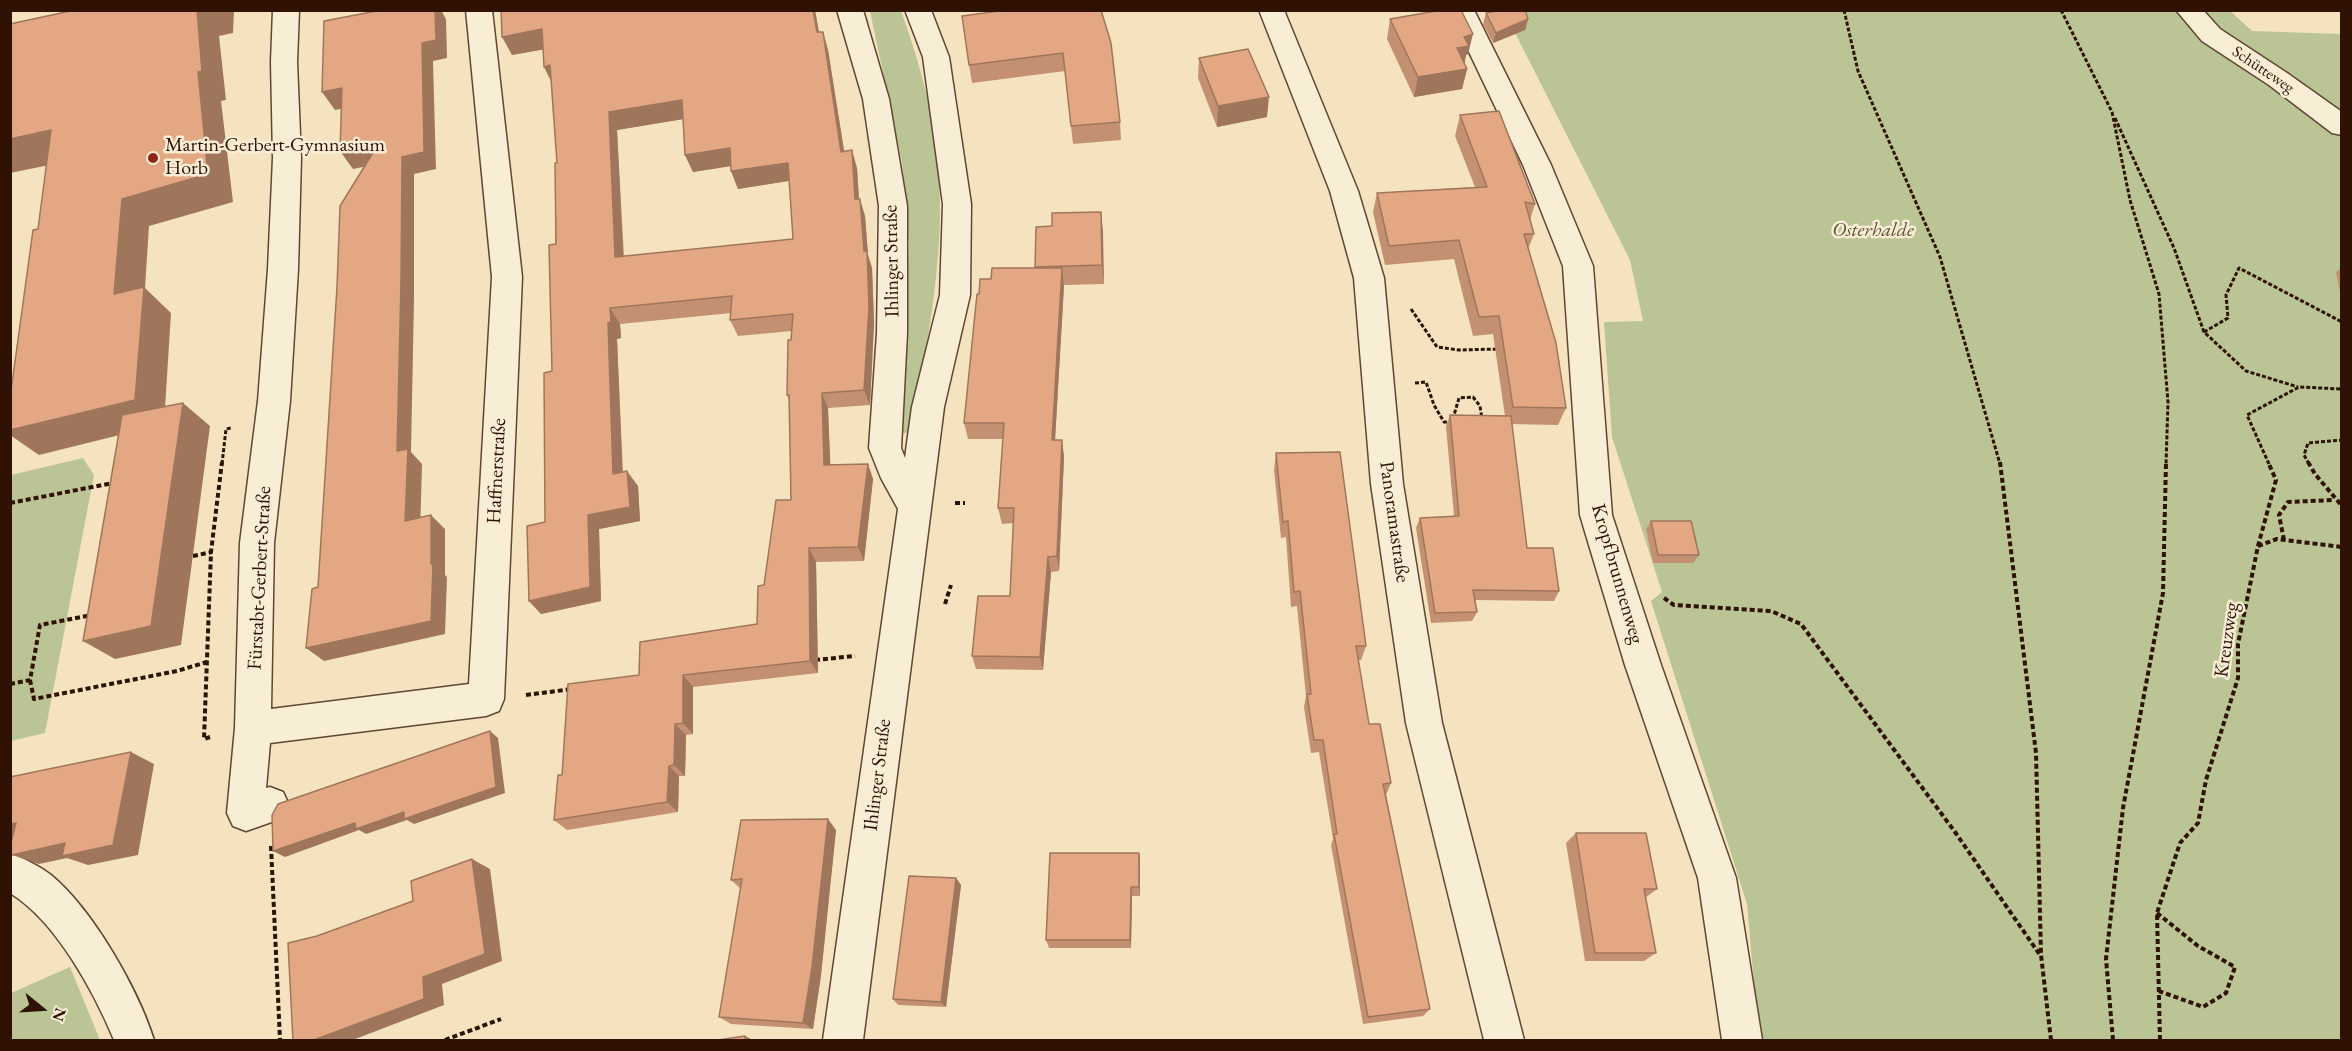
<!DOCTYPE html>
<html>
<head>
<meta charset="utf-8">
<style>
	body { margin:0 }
	#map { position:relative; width:2352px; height:1051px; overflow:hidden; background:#f5e3bf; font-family:"EB Garamond",serif }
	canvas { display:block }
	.frame { position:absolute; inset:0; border:12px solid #301204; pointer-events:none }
	.north { position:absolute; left:12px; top:979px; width:60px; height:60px; -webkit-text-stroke:4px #f8edd5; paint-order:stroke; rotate:108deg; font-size:16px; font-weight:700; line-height:24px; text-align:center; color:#301204 }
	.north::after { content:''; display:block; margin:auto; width:21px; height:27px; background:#301204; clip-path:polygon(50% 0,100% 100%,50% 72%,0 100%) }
</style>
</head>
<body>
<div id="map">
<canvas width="2352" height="1051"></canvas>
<div class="frame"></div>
<div class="north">N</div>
</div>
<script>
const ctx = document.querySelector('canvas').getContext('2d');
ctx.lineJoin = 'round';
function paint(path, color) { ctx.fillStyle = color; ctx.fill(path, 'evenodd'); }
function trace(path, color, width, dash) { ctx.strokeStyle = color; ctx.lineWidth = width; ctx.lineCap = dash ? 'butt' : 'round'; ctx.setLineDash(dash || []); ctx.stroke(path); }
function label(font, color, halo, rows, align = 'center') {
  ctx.font = font + ' "EB Garamond",serif'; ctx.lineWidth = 5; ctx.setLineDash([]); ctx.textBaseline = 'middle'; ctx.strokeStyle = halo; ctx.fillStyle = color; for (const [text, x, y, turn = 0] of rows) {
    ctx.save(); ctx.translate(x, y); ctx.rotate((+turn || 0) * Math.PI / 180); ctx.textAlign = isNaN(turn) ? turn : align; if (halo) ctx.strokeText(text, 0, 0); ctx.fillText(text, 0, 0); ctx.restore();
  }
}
paint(new Path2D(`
	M2229,10L2252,31L2341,34V1040H1759L1747,904L1651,601L1662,592L1612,437L1604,322L1643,321L1630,260L1504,11Z
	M870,11H901C917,55 930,100 936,147C949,242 927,340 912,433H902L909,244L902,163Z
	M83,458L94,475L45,733L11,741V475Z
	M70,967L100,1040H11V993Z`), '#bac494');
const minor = new Path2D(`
	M273,10H299L297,62L301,158L298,269L290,401L274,543L271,709L469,684L492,277L466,10H492L522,277L504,699L499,711L486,716L270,743L266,788L270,787L283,792L289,805L283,818L246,831L233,826L227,813L235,728L240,543L258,401L268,269L273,158L271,62Z
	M837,10H863L889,99L907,206V333L901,448L905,458L912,407L940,295L943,204L923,57L905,10H931L949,57L971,204L970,295L944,407L863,1040H823L898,509L881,478L869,448L877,333L879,206L863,99Z
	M1259,10H1284L1358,191L1384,278L1403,484L1442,723L1524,1040H1484L1406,723L1371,484L1354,278L1330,191Z
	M1449,10H1474L1551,165L1593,266L1612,515L1661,665L1736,878L1762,1040H1722L1698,878L1625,665L1580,515L1563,266L1523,165Z
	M2176,10H2203L2220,29L2287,73L2342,112V135L2332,133L2269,85L2202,41Z
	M10,853C25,859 39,866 51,875C93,910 138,989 154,1040H114C94,992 56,921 10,893Z`);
trace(minor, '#614633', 3);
trace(new Path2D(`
	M1844,10L1858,71L1940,257L2000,464
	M2061,10L2112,112L2130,200L2159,294L2168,402L2166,464
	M2115,118L2174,248L2204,332L2246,371L2298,387
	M1411,309L1437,347L1459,350L1500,349
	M2204,332L2228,318L2226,295L2239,268L2342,322
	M1415,383L1426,382L1434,405L1444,422H1452L1459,398L1473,397L1480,406L1482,419
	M222,464L226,429L231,428
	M2269,464L2247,415L2299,387L2342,389
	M2309,464L2304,455L2308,443L2342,440`), '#301204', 3, [4, 2]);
trace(new Path2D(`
	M2000,462L2036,753L2041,955L2051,1040
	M2308,462L2315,474L2342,506
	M10,503L113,483
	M955,503H965
	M2284,540L2279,515L2288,502L2334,500
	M2258,546L2277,539L2342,547
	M193,556L212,552
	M1664,598L1674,605L1771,611L1801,624L1955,832L2040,955
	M945,604L951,585
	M815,660L855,656
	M30,680L34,699L177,671L207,662
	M10,684L30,680L40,625L92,615
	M526,695L572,689
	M210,737L204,739L211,552L222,462
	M271,846L280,1040
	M2157,913L2198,946L2235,967L2226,993L2203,1007L2159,991
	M445,1040L501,1019
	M2113,1040L2106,959L2123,808L2163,593L2166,462
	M2160,1040L2157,913L2180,843L2198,823L2206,780L2238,678V644L2258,546L2276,480L2268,462`), '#301204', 4, [5, 3]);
paint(minor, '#f8edd5');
paint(new Path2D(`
	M501,10H815L819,32H823L828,50L844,151L857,168L859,199L865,216L868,255L872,268L874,323L870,405L828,408L830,465L868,464L873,479L864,561L816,562L818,673L693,687V734L686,735L685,776H679L678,812L567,830L554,820L562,775L639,675L757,624L764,585L791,500L789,400L787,395L792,331L738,336L730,320L731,313L620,324L621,338L617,339L623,472L638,486L640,521L599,529L601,601L541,614L529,601L545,522L552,371L557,163L551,81L543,49L512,55ZM683,119L685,155L693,172L731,166V171L738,189L789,181L793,239L624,256L617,130Z
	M1486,13L1528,19L1525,30L1493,43L1483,24Z
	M1390,19L1468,54L1466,55L1464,63L1467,69L1462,89L1414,97L1387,39Z
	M1111,43L1120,122L1121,140L1073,144L1065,71L972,83L969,65Z
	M1199,58L1267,117L1217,127L1198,78Z
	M1460,115L1535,204L1530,220L1534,234L1528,249L1566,408L1558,425L1512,424L1527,548L1559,591L1554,601L1475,600L1477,612L1472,621L1431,623L1416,528L1420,518L1454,516L1446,426L1450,415L1505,416L1493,334L1473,336L1454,259L1385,265L1373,212L1377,193L1475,187L1455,136Z
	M1101,212L1104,284L1064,285L1055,440H1062L1064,457L1059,571L1051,572L1043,670L976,669L972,656L1010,596L1014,523L1002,524L998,508L1003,439H968L964,423L979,294L991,279L1035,268L1052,226Z
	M2342,267V303L2336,272Z
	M1276,453L1366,646L1361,660H1358L1369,724L1391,783L1386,795L1430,1009L1423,1016L1363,1024L1331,845L1333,839L1319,752L1311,753L1304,707L1306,696L1297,606L1291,607L1286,537L1281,538L1274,470Z
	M1651,521L1699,555L1693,563H1653L1646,529Z
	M836,830L821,975L813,1029L731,1024L719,1017L741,889L731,880Z
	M1576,833L1657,889L1645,898L1656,953L1644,961H1585L1566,843Z
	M1139,853L1140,863V896H1132L1131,948H1049L1046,940Z
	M956,878L961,885L946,1007L898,1005L893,999Z`), '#c39071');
paint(new Path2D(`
	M197,10H234L233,33L219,36L226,100L221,101L233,202L149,226L145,288L171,313L164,424L39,455L10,435V430L114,294L122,199L198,72Z
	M435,10H441L446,19L447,58L433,61L436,169L414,174V299L411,452L422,464L420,535L405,521L397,451L402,157L422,43Z
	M813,10H815L822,51L817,32Z
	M1528,19L1525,30L1493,43L1496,33Z
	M542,29L552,48L512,55L502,37Z
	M823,32L828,50L847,169L841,152Z
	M1473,34L1468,54L1466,55L1464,67L1457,48L1464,37Z
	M550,65L553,85L544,67Z
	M1467,69L1462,89L1414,97L1418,77Z
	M342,88L355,106L335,110L322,92Z
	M1269,97L1267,117L1217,127L1218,106Z
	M682,100L690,118L617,130L624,273L615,257L609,112Z
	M51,130L79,159L10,173V139Z
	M379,143L392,161L353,169L340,151Z
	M730,148L737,165L693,172L685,155Z
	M852,150L857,168L860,216L855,199Z
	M788,163L794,180L738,189L731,171Z
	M860,199L865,216L868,255L872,268L874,323L870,405L864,390V251Z
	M1101,212L1103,231L1104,284L1102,265Z
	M1062,268L1064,286L1054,457L1052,440Z
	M610,308L620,324L621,338L617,339L623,488L613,474L608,323Z
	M822,393L828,408L831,480L824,465Z
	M183,403L210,426L181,645L115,659L83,641Z
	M1062,440L1064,457L1059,571L1057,556Z
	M868,464L873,479L864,561L858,547Z
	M627,471L638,486L640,521L599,529L601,601L541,614L529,601L588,515Z
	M431,515L445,529V575L447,577L445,634L324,661L306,648L431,564Z
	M809,548L816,562L818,673L810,661Z
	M1048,557L1051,572L1043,670L1040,657Z
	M683,675L693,687V734L683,723Z
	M675,724L686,735L685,776L674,765Z
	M490,731L498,738L505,793L414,824L407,820L366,834L359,830L285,857L273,851Z
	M131,752L154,764L138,855L88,865L67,858L39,864L12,855L65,843Z
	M669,766L679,776L678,812L667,802Z
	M828,819L836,830L821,975L813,1029L803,1023Z
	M16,823L42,833L10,840V824Z
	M1139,853L1140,863V896L1139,887Z
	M472,859L490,869L502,961L442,984L444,1005L350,1041H311L423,977Z
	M956,878L961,885L946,1007L941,1002Z
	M1131,887L1132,896L1131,948L1130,940Z
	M745,1036L751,1039V1041H745Z`), '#9f765c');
const building = new Path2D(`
	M75,10H197L202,71L198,72L208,174L122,199L114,294L144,287L135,400L10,430V398L33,230L38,229L51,130L10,139V24Z
	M382,10H435L436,40L422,43L424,152L402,157L401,282L397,451L408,449L405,521L431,515V564H433L431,621L306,648L312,589L318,587L337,287L340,206L379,143L340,151L342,88L322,92L324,21Z
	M501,10H813L817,32H823L841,152L852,150L855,199H860L864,251H867L869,307L864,390L822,393L824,465L868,464L858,547L809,548L810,661L683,675V723L675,724L674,765L669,766L667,802L554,820L558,775H562L568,684L639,675L640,642L757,624L758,586L764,585L776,500H791L789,395H787L788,340H791L793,314L730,320L732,296L610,308L611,322L608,323L613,474L627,471L630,507L588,515L590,587L529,601L527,526L545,522L544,373L552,371L549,245L556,244L555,163H557L550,65L544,67L542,29L502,37ZM682,100L685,155L730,148L731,171L788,163L793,239L615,257L609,112Z
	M1007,10H1101L1111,43L1120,122L1071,126L1063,53L969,65L962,16Z
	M1442,10H1461L1473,34L1464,37L1469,46L1457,48L1467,69L1418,77L1390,19Z
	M1502,10H1525L1528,19L1496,33L1486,13Z
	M1248,49L1269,97L1218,106L1199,58Z
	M1499,111L1535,204L1525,202L1534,234H1524L1556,343L1566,408L1513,407L1499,316L1479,317L1459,240L1389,246L1377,193L1487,187L1460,115Z
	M1101,212L1102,265L1035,267L1036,227L1052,226V213Z
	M992,268H1062L1052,440H1062L1057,556L1048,557L1040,657L972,656L978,596H1010L1014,508H998L1004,423H964L977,294H979L980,279H991Z
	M183,403L151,626L83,641L122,415Z
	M1450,415L1511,416L1527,548H1553L1559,591L1473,590L1477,612L1435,613L1420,518L1459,516Z
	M1340,452L1366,646H1356L1369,724H1380L1391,783L1383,784L1430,1009L1368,1017L1334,834H1337L1323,740H1314L1307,694H1311L1300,591L1294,592L1288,521L1283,522L1276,453Z
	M1651,521H1691L1699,555H1658Z
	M490,731L496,787L404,819V812L356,829L355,823L273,851L272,815L278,804Z
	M131,752L113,845L62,856L65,843L12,855L10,854V846L16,823L10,824V777Z
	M828,819L812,967L803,1023L719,1017L742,879L731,880L741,820Z
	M1576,833H1646L1657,889H1644L1656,953H1595Z
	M1050,853H1139V887H1131L1130,940H1046Z
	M472,859L485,954L423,977L424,999L311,1041H293L288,943L317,936L413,901L411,881Z
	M909,876L956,878L941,1002L893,999Z
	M745,1036V1041H711Z`);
paint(building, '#e3a883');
trace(building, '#9f765c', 1.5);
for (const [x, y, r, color] of [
	[153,158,6,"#8f2418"]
]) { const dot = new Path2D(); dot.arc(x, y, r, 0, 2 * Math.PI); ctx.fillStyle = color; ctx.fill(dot); trace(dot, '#f8edd5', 2); }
label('16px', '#301204', '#f8edd5', [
	["Schütteweg",2263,70,34]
]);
label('20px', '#301204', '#f8edd5', [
	["Martin-Gerbert-Gymnasium",165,146],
	["Horb",165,169]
], 'left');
label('italic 20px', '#605036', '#f8edd5', [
	["Osterhalde",1873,231]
]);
label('20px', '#301204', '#f8edd5', [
	["Ihlinger Straße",892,261,-91],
	["Haffnerstraße",497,471,-87],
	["Panoramastraße",1394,522,82],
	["Kropfbrunnenweg",1617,574,74],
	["Fürstabt-Gerbert-Straße",260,578,-87],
	["Kreuzweg",2227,640,-82],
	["Ihlinger Straße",878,775,-83]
]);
</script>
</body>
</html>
